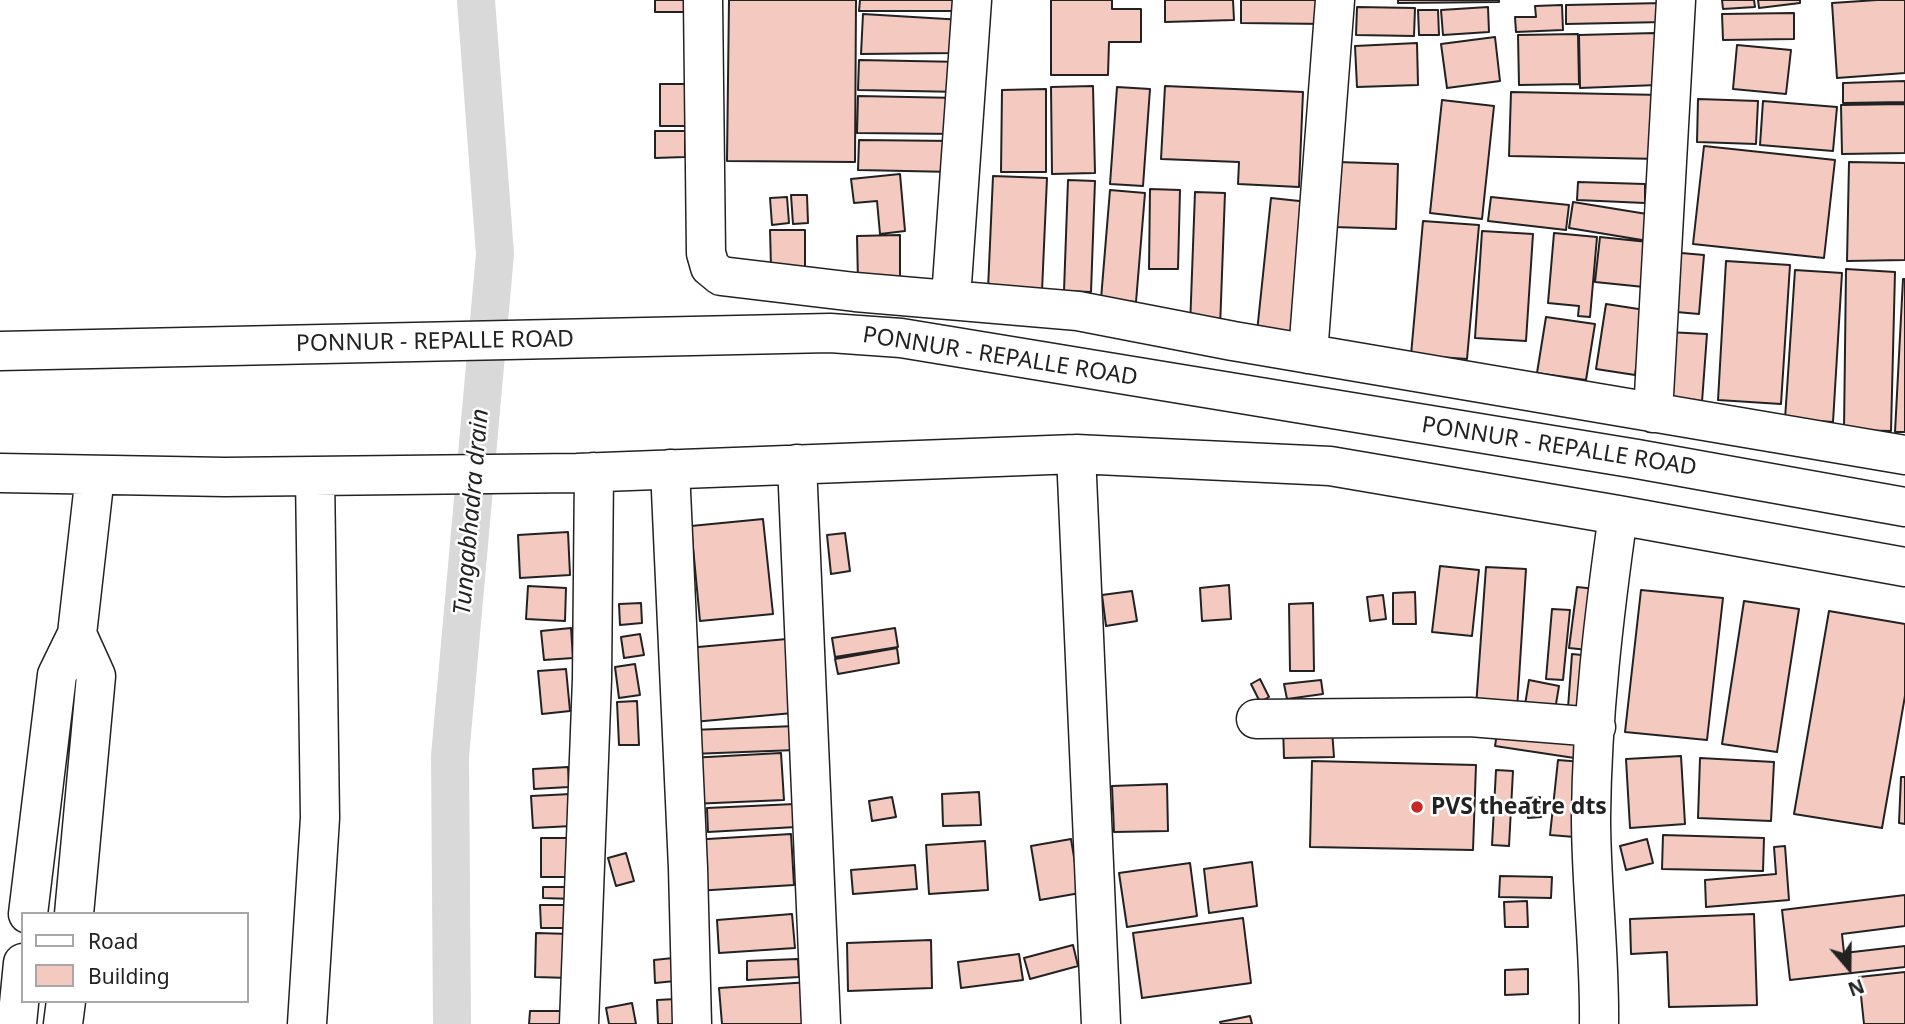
<!DOCTYPE html>
<html>
<head>
<meta charset="utf-8">
<style>
	body { margin:0 }
	#map { position:relative; width:1905px; height:1024px; overflow:hidden; background:#fff; font-family:"Noto Sans",sans-serif }
	canvas { display:block }
	.legend { position:absolute; left:21px; top:912px; width:228px; height:91px; box-sizing:border-box; background:#fff; border:2px solid #a7a7a7; margin:0; padding:9px 12px; list-style:none; font-size:21px; color:#222 }
	.legend li { display:flex; align-items:center; gap:14px; height:35px }
	.legend b { width:35px; border:2px solid #a7a7a7 }
	.north { position:absolute; left:1814px; top:933px; width:70px; height:70px; -webkit-text-stroke:5px #fff; paint-order:stroke; rotate:160deg; font-size:19px; font-weight:700; line-height:28px; text-align:center; color:#222 }
	.north::after { content:''; display:block; margin:auto; width:24px; height:32px; background:#222; clip-path:polygon(50% 0,100% 100%,50% 72%,0 100%) }
</style>
</head>
<body>
<div id="map">
<canvas width="1905" height="1024"></canvas>
<ul class="legend">
<li><b style="height:9px;background:#fff"></b>Road</li>
<li><b style="height:19px;background:#f3c9c0"></b>Building</li>
</ul>
<div class="north">N</div>
</div>
<script>
const ctx = document.querySelector('canvas').getContext('2d');
ctx.lineJoin = 'round';
function trace(path, color, width, dash) { ctx.strokeStyle = color; ctx.lineWidth = width; ctx.lineCap = dash ? 'butt' : 'round'; ctx.setLineDash(dash || []); ctx.stroke(path); }
function paint(path, color) { ctx.fillStyle = color; ctx.fill(path, 'evenodd'); }
function label(font, color, halo, rows, align = 'center') {
  ctx.font = font + ' "Noto Sans",sans-serif'; ctx.lineWidth = 5; ctx.setLineDash([]); ctx.textBaseline = 'middle'; ctx.strokeStyle = halo; ctx.fillStyle = color; for (const [text, x, y, turn = 0] of rows) {
    ctx.save(); ctx.translate(x, y); ctx.rotate((+turn || 0) * Math.PI / 180); ctx.textAlign = isNaN(turn) ? turn : align; if (halo) ctx.strokeText(text, 0, 0); ctx.fillText(text, 0, 0); ctx.restore();
  }
}
trace(new Path2D(`
	M452,1024L450,756L495,254L476,0`), '#d9d9d9', 38);
const building = new Path2D(`
	M655,0H685V12H655Z
	M729,0H856L855,162L727,161Z
	M860,0H958V11H859Z
	M1051,0H1112V9H1141V42H1109L1108,75H1051Z
	M1165,0H1233L1234,20L1165,22Z
	M1241,0H1327L1326,24L1241,23Z
	M1398,0H1499V2L1398,3Z
	M1722,0H1754L1755,7L1723,9Z
	M1758,0H1800V3L1759,8Z
	M1877,0H1905V73L1837,78L1832,3Z
	M1664,3V22L1566,24V5Z
	M1562,5L1563,30L1516,32L1515,17H1536L1535,6Z
	M1357,7L1415,8L1414,36L1356,35Z
	M1488,7L1489,32L1443,35L1441,10Z
	M1418,10H1438L1439,35H1419Z
	M1794,13V39L1723,40L1722,14Z
	M863,14L963,20L956,53L861,54Z
	M1655,33L1657,85L1580,88L1579,35Z
	M1578,34L1579,84L1519,85L1518,35Z
	M1495,37L1500,81L1447,88L1441,44Z
	M1417,43L1418,85L1357,87L1355,46Z
	M1737,45L1791,50L1786,94L1733,89Z
	M859,60L963,62L962,92L858,90Z
	M1905,81V102L1843,103V83Z
	M660,84H689V126H660Z
	M1093,86L1095,173L1052,174L1051,87Z
	M1165,86L1303,92L1299,187L1238,184L1239,162L1161,159Z
	M1117,87L1150,89L1143,186L1110,184Z
	M1046,89V172H1001L1002,90Z
	M1511,92L1662,95L1660,159L1509,156Z
	M858,96L959,98V134L857,133Z
	M1698,99L1758,101L1756,144L1697,142Z
	M1442,100L1494,106L1482,219L1430,213Z
	M1763,101L1837,107L1833,151L1760,145Z
	M1905,104V153L1842,154L1841,105Z
	M655,131H685V157L655,158Z
	M859,140L954,141L953,172L858,170Z
	M1704,146L1835,160L1824,258L1693,244Z
	M1337,162L1398,164L1396,229L1334,227Z
	M1849,162L1905,163V260L1847,261Z
	M900,174L905,231L880,234L877,201L854,203L851,179Z
	M993,176L1047,178L1042,291L988,289Z
	M1068,180L1095,181L1091,292L1064,291Z
	M1578,182L1645,184V203L1577,200Z
	M1150,189L1180,190L1178,269H1149Z
	M1110,190L1145,193L1136,302L1101,299Z
	M1195,192L1225,193L1220,328L1190,327Z
	M791,195H807L808,223L793,224Z
	M787,197L789,223L772,225L770,198Z
	M1491,197L1569,205L1566,230L1488,221Z
	M1271,198L1318,203L1305,337L1257,332Z
	M1573,202L1653,215L1648,241L1569,228Z
	M1423,221L1479,225L1467,359L1411,355Z
	M770,230H805V267H771Z
	M1482,231L1533,234L1526,341L1475,338Z
	M1554,233L1597,237L1590,317L1578,316L1579,306L1548,303Z
	M900,235V282H858L857,236Z
	M1600,237L1648,242L1644,287L1595,282Z
	M1670,252L1704,255L1699,314L1665,311Z
	M1726,261L1790,265L1781,404L1718,400Z
	M1846,269L1895,272L1891,431L1844,430Z
	M1795,270L1842,273L1833,422L1785,419Z
	M1903,279H1905V432H1895Z
	M1606,304L1645,310L1635,375L1596,369Z
	M1546,317L1595,324L1586,380L1537,373Z
	M1667,332L1707,334L1702,402L1662,400Z
	M763,519L773,614L700,621L691,526Z
	M568,532L570,575L520,578L518,535Z
	M845,533L850,571L831,574L827,535Z
	M1440,566L1479,570L1472,636L1432,632Z
	M1486,567L1526,569L1517,710L1476,707Z
	M1229,585L1231,619L1202,621L1200,588Z
	M528,586L566,588L565,621L526,619Z
	M1577,587L1596,589L1588,650L1569,648Z
	M1641,590L1723,598L1707,740L1625,732Z
	M1132,591L1137,621L1106,626L1102,595Z
	M1415,592L1416,624H1393V593Z
	M1383,595L1386,619L1370,621L1367,597Z
	M1744,601L1799,609L1777,752L1722,744Z
	M641,603L642,623L620,625L619,604Z
	M1313,603L1314,671H1290L1289,604Z
	M1552,609L1570,610L1563,680L1546,679Z
	M1829,611L1905,624V696L1882,828L1794,814Z
	M571,628L573,658L544,660L541,631Z
	M895,628L898,647L835,657L832,638Z
	M640,634L644,655L624,658L621,637Z
	M787,639L793,713L693,722L687,648Z
	M897,648L899,663L838,674L835,659Z
	M1572,654L1592,656L1587,723L1567,721Z
	M635,664L640,695L619,698L615,667Z
	M566,669L570,711L542,714L538,671Z
	M1260,679L1269,697L1260,702L1251,684Z
	M1321,680L1323,694L1287,699L1284,684Z
	M1529,680L1559,686L1554,716L1524,711Z
	M637,701L639,745H619L617,702Z
	M796,726V750L691,754V730Z
	M1283,727L1332,730L1334,757L1284,758Z
	M1498,727L1584,739L1581,759L1495,746Z
	M781,753L784,800L691,804L689,758Z
	M1681,756L1685,824L1630,828L1626,759Z
	M1700,758L1774,762L1771,821L1698,818Z
	M1558,760L1583,762L1575,837L1550,835Z
	M1312,761L1476,765L1473,850L1310,847Z
	M568,767L569,787L534,789L533,769Z
	M1496,770L1513,771L1509,846L1492,845Z
	M1901,777H1905V824L1899,823Z
	M1167,784L1168,831L1114,832L1112,786Z
	M979,792L981,825L943,826L942,794Z
	M571,794L572,826L533,828L531,796Z
	M892,797L896,817L872,821L869,801Z
	M1540,797L1541,817L1528,818L1527,798Z
	M795,804L796,827L708,832L707,808Z
	M791,834L794,885L695,891L691,840Z
	M1663,835L1764,838L1763,871L1662,869Z
	M541,838H581V877H541Z
	M1071,839L1080,893L1040,900L1031,846Z
	M1647,839L1653,863L1626,870L1620,846Z
	M985,841L988,890L929,894L926,845Z
	M1785,846L1789,900L1706,907L1705,880L1776,874L1774,847Z
	M626,853L634,881L616,886L608,858Z
	M1252,862L1257,906L1209,913L1204,869Z
	M1190,863L1197,916L1127,927L1119,873Z
	M915,865L917,889L853,894L851,870Z
	M1500,876L1552,877L1551,898L1499,897Z
	M543,887H574V899L543,898Z
	M1905,895V926L1842,934L1844,953L1905,946V967L1790,980L1782,910Z
	M1527,901L1528,927H1505L1504,902Z
	M540,905H573L574,928H541Z
	M792,914L795,948L719,953L717,920Z
	M1754,914L1757,1005L1669,1007L1667,952L1631,954L1630,919Z
	M1243,918L1251,983L1142,998L1133,933Z
	M536,933L571,934L570,978L535,977Z
	M931,940L932,988L848,991L847,943Z
	M1073,945L1078,966L1030,979L1024,958Z
	M1019,954L1023,980L961,988L958,962Z
	M673,958L675,981L655,983L654,960Z
	M798,959L799,977L747,980V961Z
	M1528,969V994L1505,995V970Z
	M1905,972V1024H1864L1859,977Z
	M810,982L812,1024H722L719,988Z
	M676,999V1024H658L657,1000Z
	M632,1003L636,1024H609L606,1008Z
	M530,1011H570V1024H529Z
	M1250,1016L1252,1024H1221L1220,1022Z`);
paint(building, '#f3c9c0');
trace(building, '#222', 2);
const minor = new Path2D(`
	M703,0L706,253L710,267L721,276L855,292L1078,311L1233,341L1905,455
	M951,298L972,0
	M1308,354L1335,0
	M1653,413L1676,0
	M1076,454L1101,1024
	M797,464L821,1024
	M670,469L688,868L692,1024
	M0,473L225,477L577,473L1076,454L1330,466L1618,515L1905,567
	M1256,719L1470,717L1596,727
	M28,914L57,675L77,634L95,475
	M74,914L96,676L77,634
	M17,1024L23,963
	M63,1024L66,1001
	M307,1024L320,818L315,476
	M579,1024L592,679L594,472
	M1599,1024C1600,955 1591,886 1591,817C1592,715 1604,615 1618,515`);
const major = new Path2D(`
	M0,351L830,333L901,338L1637,459L1905,507`);
trace(minor, '#222', 41);
trace(major, '#222', 41);
trace(minor, '#fff', 38);
trace(major, '#fff', 38);
for (const [x, y, r, color] of [
	[1417,807,7,"#c62828"]
]) { const dot = new Path2D(); dot.arc(x, y, r, 0, 2 * Math.PI); ctx.fillStyle = color; ctx.fill(dot); trace(dot, '#fff', 2.5); }
label('23px', '#222', '#fff', [
	["PONNUR - REPALLE ROAD",435,342,-1],
	["PONNUR - REPALLE ROAD",1000,357,9],
	["PONNUR - REPALLE ROAD",1559,447,9]
]);
label('bold 23px', '#222', '#fff', [
	["PVS theatre dts",1431,807]
], 'left');
label('italic 24px', '#222', '#fff', [
	["Tungabhadra drain",472,512,-85]
]);
</script>
</body>
</html>
